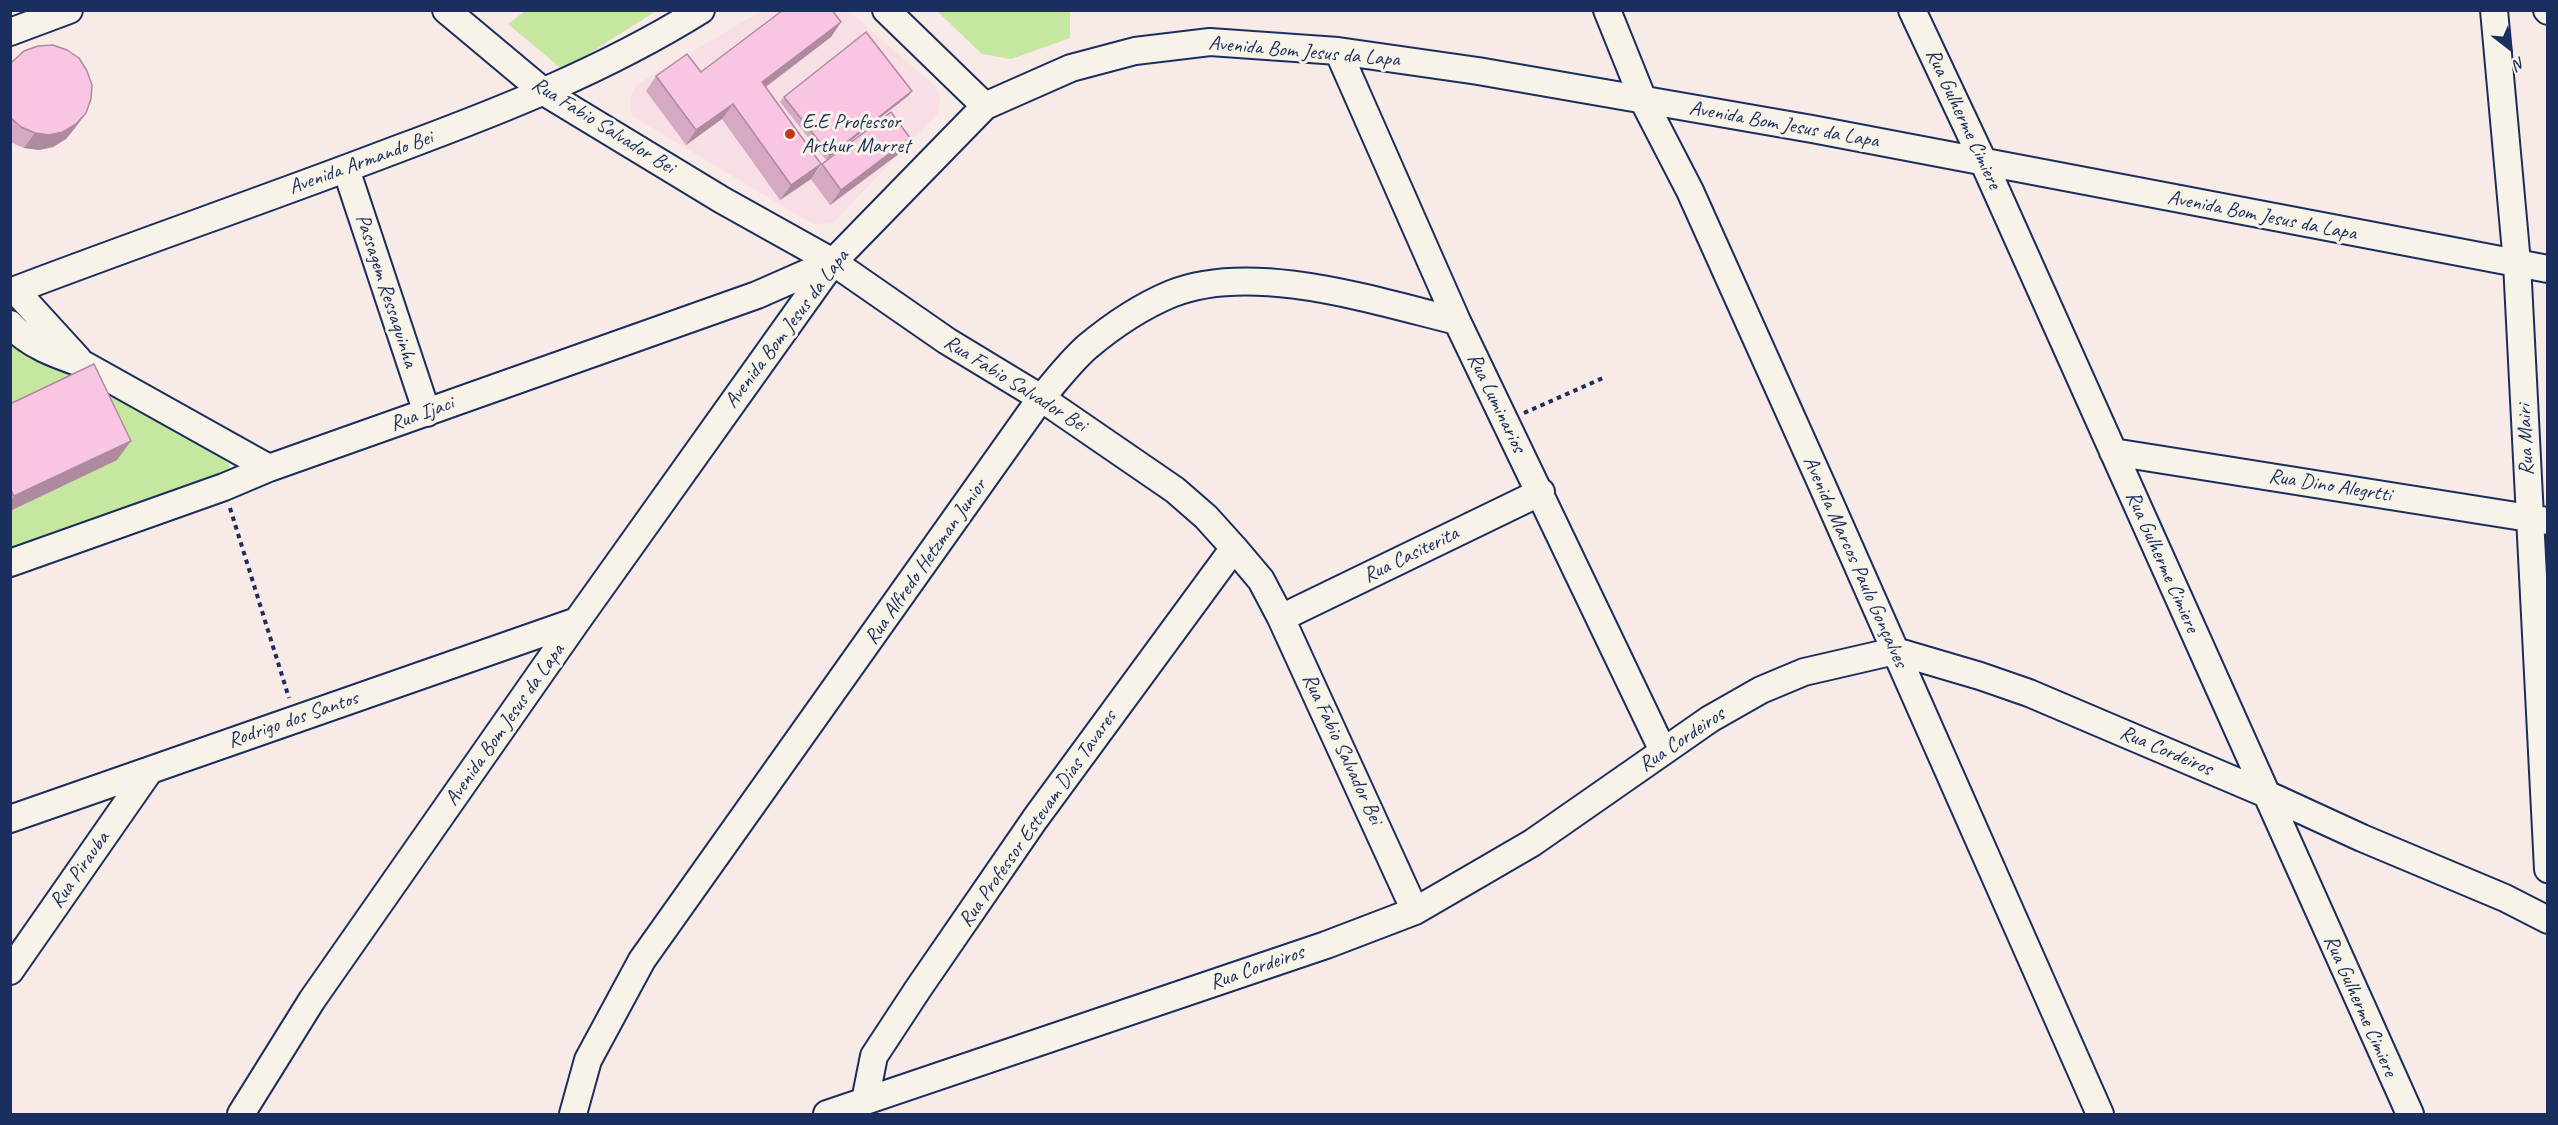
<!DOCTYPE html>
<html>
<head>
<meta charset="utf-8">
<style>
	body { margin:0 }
	#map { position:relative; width:2558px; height:1125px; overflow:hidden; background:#f7eae7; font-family:Caveat,sans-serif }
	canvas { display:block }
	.frame { position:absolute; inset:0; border:12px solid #1b2f5e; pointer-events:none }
	.north { position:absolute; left:2480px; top:18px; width:60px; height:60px; -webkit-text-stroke:4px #f7f3e8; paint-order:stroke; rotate:149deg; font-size:16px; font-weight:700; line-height:24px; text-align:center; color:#1b2f5e }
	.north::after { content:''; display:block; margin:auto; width:21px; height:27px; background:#1b2f5e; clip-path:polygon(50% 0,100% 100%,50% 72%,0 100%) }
</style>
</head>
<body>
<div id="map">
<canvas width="2558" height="1125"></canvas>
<div class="frame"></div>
<div class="north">N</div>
</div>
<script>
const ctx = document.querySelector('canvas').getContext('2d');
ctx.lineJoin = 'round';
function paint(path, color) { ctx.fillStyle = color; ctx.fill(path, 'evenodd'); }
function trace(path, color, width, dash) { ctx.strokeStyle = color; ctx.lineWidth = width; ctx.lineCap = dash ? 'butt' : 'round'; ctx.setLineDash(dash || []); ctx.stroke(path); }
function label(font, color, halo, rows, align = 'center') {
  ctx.font = font + ' Caveat,sans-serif'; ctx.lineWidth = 6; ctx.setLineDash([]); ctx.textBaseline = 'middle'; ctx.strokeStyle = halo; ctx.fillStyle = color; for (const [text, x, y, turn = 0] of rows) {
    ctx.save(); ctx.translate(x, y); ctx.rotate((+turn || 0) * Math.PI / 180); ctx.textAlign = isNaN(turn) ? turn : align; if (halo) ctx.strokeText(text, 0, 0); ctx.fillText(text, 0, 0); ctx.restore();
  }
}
paint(new Path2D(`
	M848,10L936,87L940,98L938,113L833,223L813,224L632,116L630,97L636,85L761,11Z`), '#f8dfe6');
paint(new Path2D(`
	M525,11H656L563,70L508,24Z
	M937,11H1070V38L1011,59L982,54Z
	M11,338L210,450L229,464L230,472L11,552Z`), '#c5e7a0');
const minor = new Path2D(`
	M446,10L544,92L722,200L833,262L947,341L1041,398L1175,490L1206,517L1234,548L1261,580L1281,618L1415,911
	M886,10L985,106
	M1607,10L1644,102L1690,191L1822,485L2100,1114
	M1912,10L1983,161L2410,1114
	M2494,10L2517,263L2548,869
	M2547,10L2548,11
	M10,32L69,10
	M1338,51L1457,321L1663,751
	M346,169L427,413
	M15,290L78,359
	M10,292C138,243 267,199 395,150C500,111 605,70 701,10
	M10,324C28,345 57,355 83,364L269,468
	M2113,452L2548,521
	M10,563L224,487L269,468L757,295L832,262
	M1281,618L1541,492
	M10,819L577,621
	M10,971L150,770
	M865,1101L874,1056L918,989L1035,819L1234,548
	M241,1114L312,1000L577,621L833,262L985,106L1071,68L1135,51L1210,42L1338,51L1478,71L1812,129L2548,269
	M573,1114L588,1060L642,960L1041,398C1056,381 1070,362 1087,347C1112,326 1140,307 1171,294C1252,261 1375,301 1457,321
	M827,1114L1326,945L1415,911L1532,843L1710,719L1761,690L1804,672L1895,651L1980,676L2029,693L2264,793L2362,838L2505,898L2548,920`);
trace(minor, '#1b2f5e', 30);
trace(new Path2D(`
	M1524,413L1603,378
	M230,508L289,698`), '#1b2f5e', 4, [4.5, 4.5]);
trace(minor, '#f7f3e8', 26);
paint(new Path2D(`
	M841,22L831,37L766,87L821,164L811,179L780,200L722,119L686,145L646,91L656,76L701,72Z
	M10,64L75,128L66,139L53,147L39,150L24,148L10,142Z
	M912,91L908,96L826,160L780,102L784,97Z
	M910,138L900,153L830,205L811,179L822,164Z
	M10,404L117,460L10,511Z`), '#d6a9c2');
paint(new Path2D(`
	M841,22L831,37L752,97L762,82Z
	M912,91L908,96L826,160L830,155Z
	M733,104L722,119L686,145L696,130Z
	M86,113L75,128L66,139L53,147L39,150L24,148L35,133Z
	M910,138L900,153L830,205L841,190Z
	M821,164L811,179L780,200L791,185Z
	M131,441L117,460L10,511V502L14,496Z`), '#ae8a9e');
const building = new Path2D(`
	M783,10H832L841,22L762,82L821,164L791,185L733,104L696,130L656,76L687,54L701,72Z
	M866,32L912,91L830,155L784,97Z
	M53,45L67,50L79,58L87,71L92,85L91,99L86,113L76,124L63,132L49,135L35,133L21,127L10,117V64L13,61L24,51L38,46Z
	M891,112L910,138L841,190L822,164Z
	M94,364L131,441L14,496L10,488V404Z`);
paint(building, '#f9c5e2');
trace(building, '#ae8a9e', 1.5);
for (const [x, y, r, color] of [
	[790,134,6,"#c8321e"]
]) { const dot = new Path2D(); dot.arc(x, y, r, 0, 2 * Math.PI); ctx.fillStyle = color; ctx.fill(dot); trace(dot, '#f7f3e8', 2); }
label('21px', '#1b2f5e', '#f7f3e8', [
	["Avenida Bom Jesus da Lapa",1304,52,5],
	["Rua Gulherme Cimiere",1963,119,65],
	["Avenida Bom Jesus da Lapa",1784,125,10],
	["Rua Fabio Salvador Bei",603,126,32],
	["Avenida Armando Bei",361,163,-20],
	["Avenida Bom Jesus da Lapa",2262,216,11],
	["Passagem Ressaquinha",386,291,72],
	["Avenida Bom Jesus da Lapa",787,329,-53],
	["Rua Fabio Salvador Bei",1015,384,32],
	["Rua Luminarios",1496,403,64],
	["Rua Ijaci",422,414,-20],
	["Rua Mairi",2526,440,-92],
	["Rua Dino Alegrtti",2330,486,9],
	["Rua Casiterita",1411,555,-26],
	["Rua Alfredo Hetzman Junior",926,562,-55],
	["Avenida Marcos Paulo Gonçalves",1855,562,66],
	["Rua Gulherme Cimiere",2162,562,66],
	["Rodrigo dos Santos",293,720,-19],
	["Avenida Bom Jesus da Lapa",505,725,-55],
	["Rua Cordeiros",1682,740,-34],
	["Rua Fabio Salvador Bei",1342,749,65],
	["Rua Cordeiros",2166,751,23],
	["Rua Professor Estevam Dias Tavares",1038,819,-55],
	["Rua Pirauba",80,870,-55],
	["Rua Cordeiros",1257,968,-19],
	["Rua Gulherme Cimiere",2360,1006,66]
]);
label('21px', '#1b2f5e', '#f7f3e8', [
	["E.E Professor",802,122],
	["Arthur Marret",802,146]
], 'left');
</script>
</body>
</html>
